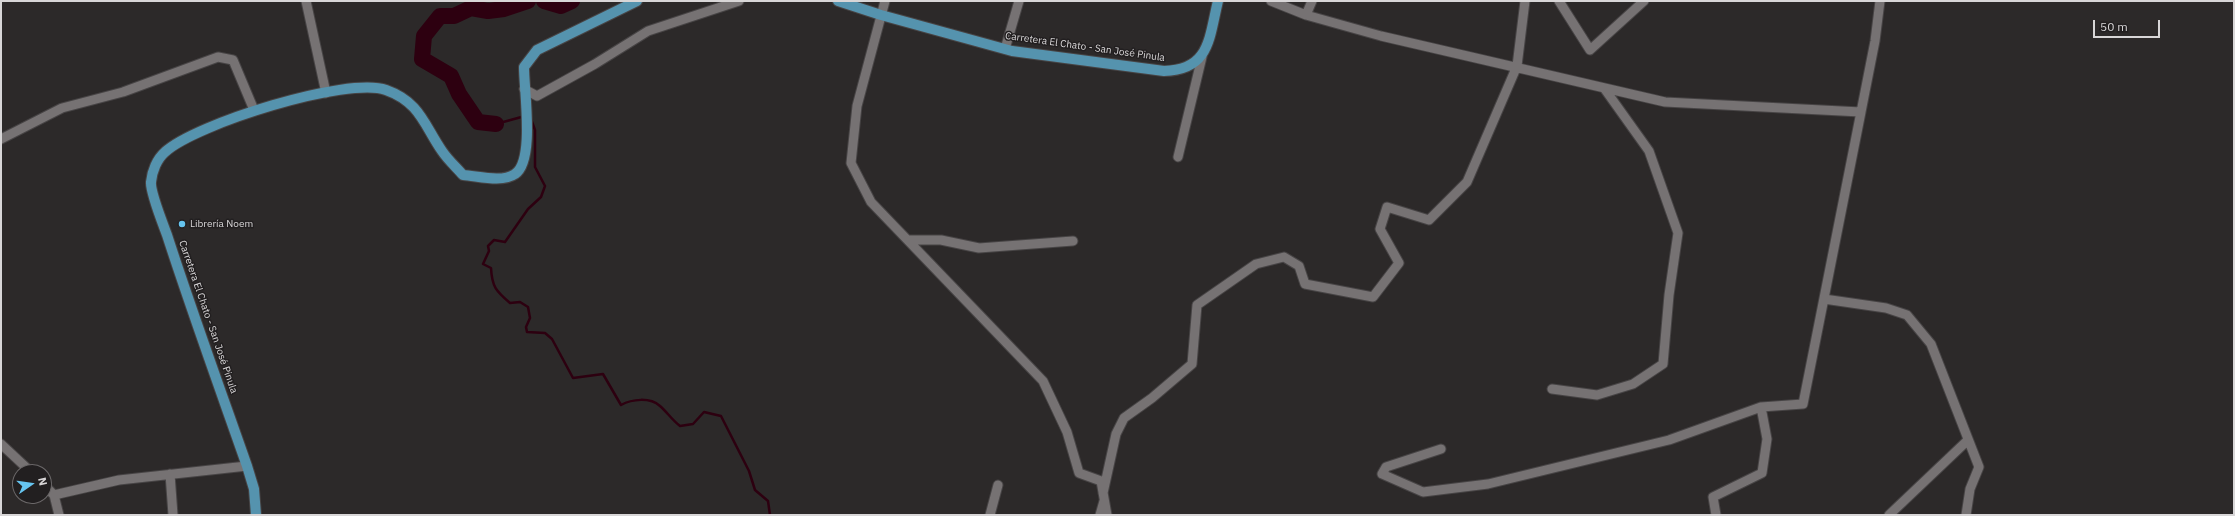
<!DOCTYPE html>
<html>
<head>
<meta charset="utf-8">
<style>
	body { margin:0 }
	#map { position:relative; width:2235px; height:516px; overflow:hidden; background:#2c2929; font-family:"IBM Plex Sans",sans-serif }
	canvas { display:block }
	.frame { position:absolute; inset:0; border:2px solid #d8d6d7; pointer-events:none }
	.north { position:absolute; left:12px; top:464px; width:40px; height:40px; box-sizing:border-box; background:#221f20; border:1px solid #6b6869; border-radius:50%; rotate:77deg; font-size:11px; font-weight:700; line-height:16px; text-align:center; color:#d8d6d7 }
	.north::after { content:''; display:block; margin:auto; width:14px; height:18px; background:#66c4ef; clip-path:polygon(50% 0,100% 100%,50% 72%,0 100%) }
	.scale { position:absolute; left:2093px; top:20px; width:67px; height:18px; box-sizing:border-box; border:2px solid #d8d6d7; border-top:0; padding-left:5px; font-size:12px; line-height:14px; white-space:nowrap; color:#d8d6d7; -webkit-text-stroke:3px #221f20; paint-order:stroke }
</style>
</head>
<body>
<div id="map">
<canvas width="2235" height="516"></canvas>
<div class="frame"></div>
<div class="north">N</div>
<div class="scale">50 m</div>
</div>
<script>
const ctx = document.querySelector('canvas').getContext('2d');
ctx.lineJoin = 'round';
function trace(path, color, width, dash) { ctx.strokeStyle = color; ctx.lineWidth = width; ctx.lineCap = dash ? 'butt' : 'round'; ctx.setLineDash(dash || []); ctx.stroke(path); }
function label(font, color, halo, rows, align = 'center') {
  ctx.font = font + ' "IBM Plex Sans",sans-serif'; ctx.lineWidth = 3; ctx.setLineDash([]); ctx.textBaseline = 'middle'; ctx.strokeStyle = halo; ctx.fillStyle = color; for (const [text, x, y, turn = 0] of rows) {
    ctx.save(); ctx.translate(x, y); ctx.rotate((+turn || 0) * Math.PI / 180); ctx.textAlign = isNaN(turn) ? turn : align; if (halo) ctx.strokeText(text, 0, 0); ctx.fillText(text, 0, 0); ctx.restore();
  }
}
trace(new Path2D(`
	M531,119L535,130V167L545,186L541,197L528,209L505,242L494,240L488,246L489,251L483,264L491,268C492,287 496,291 510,303L520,302L528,307L530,318L526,327L527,332L545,333L552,339L573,378L603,374L621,405C632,399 650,397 660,406C667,412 672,420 680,426L693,424L704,412L721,416L749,471L755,490L768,501L770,515
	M496,124L525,116`), '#2d0010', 2.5);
trace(new Path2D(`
	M544,1L561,6L572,1
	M496,124L478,122L459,94L451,76L422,59L424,36L440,16H454L471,8L488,11L504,9L528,1`), '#2d0010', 16);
const minor = new Path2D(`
	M306,1L326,93
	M885,1L857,106L851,163L871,202L1043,381L1067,432L1079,473L1101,481L1107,515
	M1271,1L1306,15L1381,36L1665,102L1861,112L1875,41L1880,1
	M1559,1L1590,50L1644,1
	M1306,15L1312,1
	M1005,49L1019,1
	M524,89L537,96L595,64L648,31L739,1
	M1,139L62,108L123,92L218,57L233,60L254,110
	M1178,157L1202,57
	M908,240H941L979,248L1073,241
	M1824,299L1886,308L1907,315L1931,344L1979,467L1970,489L1966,515
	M1552,389L1597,395L1633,384L1663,364L1669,295L1678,233L1649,151L1604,88
	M1,444L31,472
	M1441,449L1386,467L1382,474L1423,492L1488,484L1669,440L1761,407
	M170,474L173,515
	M44,485L54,495L59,515
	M1103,493L1116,434L1124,418L1152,398L1192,364L1197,305L1256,264L1284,257L1299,266L1305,284L1373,297L1399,263L1380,229L1387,207L1429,220L1467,182L1517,66L1525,1
	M54,495L119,480L247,466
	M990,515L998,485
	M1100,515L1104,501
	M1716,515L1713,497L1762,473L1767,439L1761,407L1803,404L1861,112
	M1889,515L1968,440`);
const major = new Path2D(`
	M838,1L881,15L1012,51L1164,71C1210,70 1209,38 1218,1
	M256,515L254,489L247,466C220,389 192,312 167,235C163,224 150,192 151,182C152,171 157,159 165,152C195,124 348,76 386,90C420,102 424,125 442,151C448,160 456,167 463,175C478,176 502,183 515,174C535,161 524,91 524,67L537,50L637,1`);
trace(minor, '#474445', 11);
trace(major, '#474445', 12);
trace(minor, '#767273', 9);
trace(major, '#5593ae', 10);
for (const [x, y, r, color] of [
	[182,224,4,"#66c4ef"]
]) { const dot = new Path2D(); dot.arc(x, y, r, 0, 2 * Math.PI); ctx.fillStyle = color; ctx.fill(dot); trace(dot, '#221f20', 1.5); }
label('10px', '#d8d6d7', '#221f20', [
	["Carretera El Chato - San José Pinula",1085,47,8],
	["Carretera El Chato - San José Pinula",208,317,71]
]);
label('10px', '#d8d6d7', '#221f20', [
	["Librería Noem",190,224]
], 'left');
</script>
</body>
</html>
